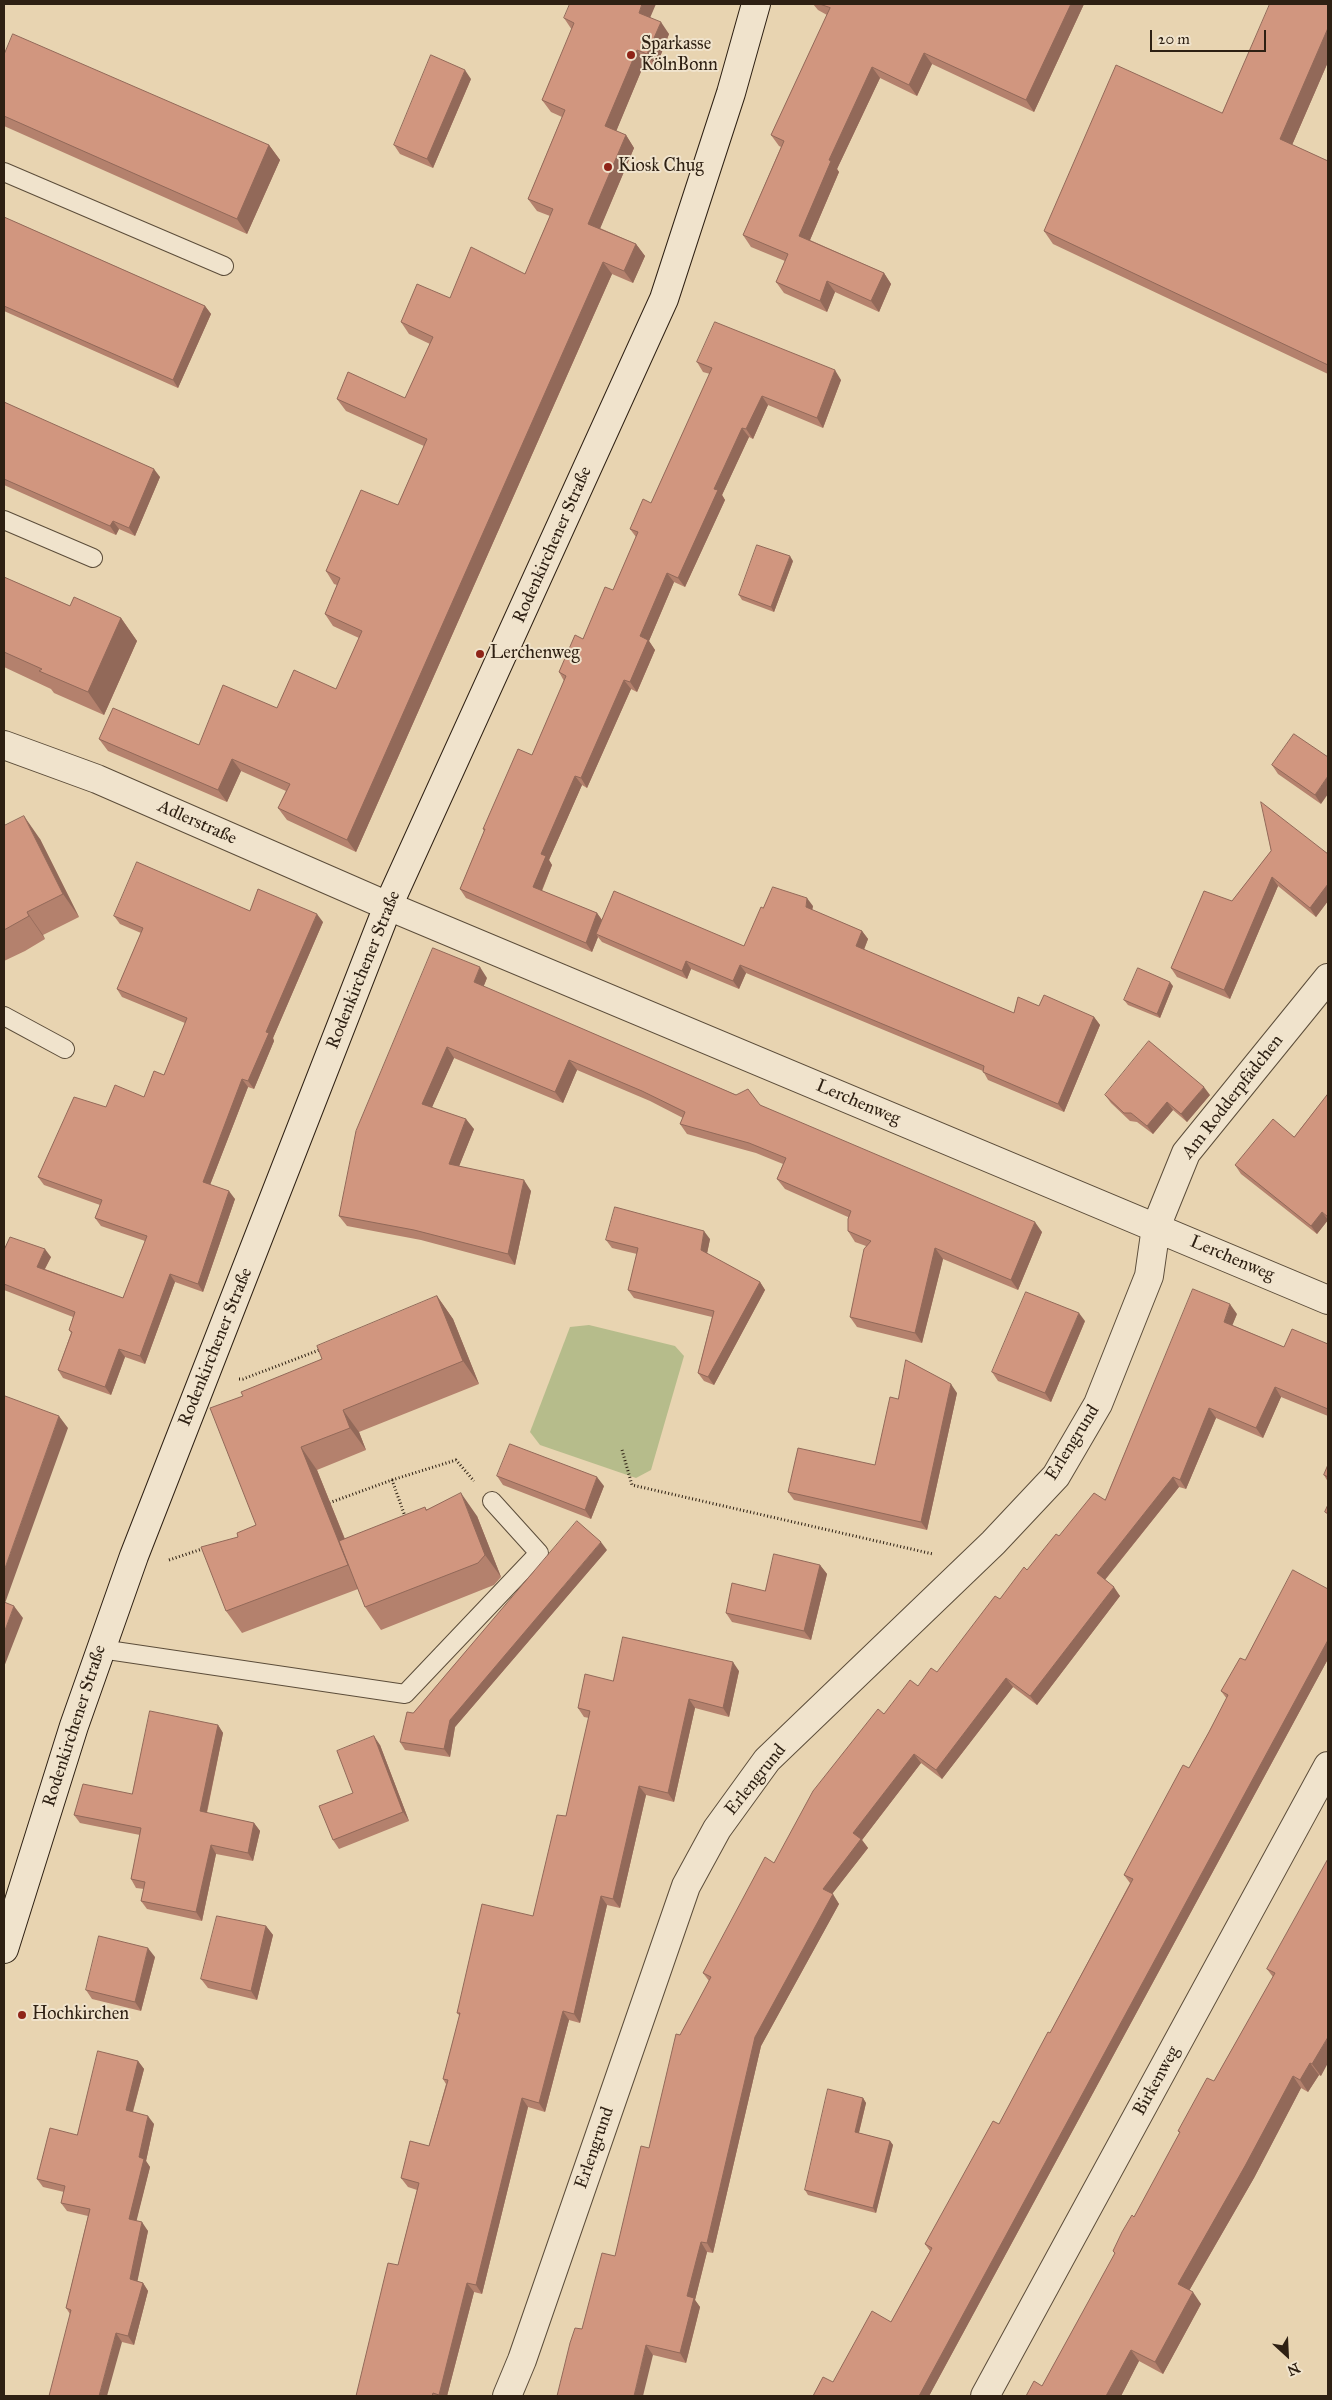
<!DOCTYPE html>
<html>
<head>
<meta charset="utf-8">
<style>
	body { margin:0 }
	#map { position:relative; width:1332px; height:2400px; overflow:hidden; background:#e8d4b1; font-family:"IM FELL Great Primer",serif }
	canvas { display:block }
	.frame { position:absolute; inset:0; border:5px solid #2e2013; pointer-events:none }
	.north { position:absolute; left:1262px; top:2330px; width:50px; height:50px; -webkit-text-stroke:4px #f0e3cc; paint-order:stroke; rotate:155deg; font-size:14px; font-weight:700; line-height:20px; text-align:center; color:#2e2013 }
	.north::after { content:''; display:block; margin:auto; width:18px; height:22px; background:#2e2013; clip-path:polygon(50% 0,100% 100%,50% 72%,0 100%) }
	.scale { position:absolute; left:1150px; top:30px; width:116px; height:22px; box-sizing:border-box; border:2px solid #2e2013; border-top:0; padding-left:6px; font-size:15px; line-height:18px; white-space:nowrap; color:#2e2013; -webkit-text-stroke:4px #f0e3cc; paint-order:stroke }
</style>
</head>
<body>
<div id="map">
<canvas width="1332" height="2400"></canvas>
<div class="frame"></div>
<div class="north">N</div>
<div class="scale">20 m</div>
</div>
<script>
const ctx = document.querySelector('canvas').getContext('2d');
ctx.lineJoin = 'round';
function paint(path, color) { ctx.fillStyle = color; ctx.fill(path, 'evenodd'); }
function trace(path, color, width, dash) { ctx.strokeStyle = color; ctx.lineWidth = width; ctx.lineCap = dash ? 'butt' : 'round'; ctx.setLineDash(dash || []); ctx.stroke(path); }
function label(font, color, halo, rows, align = 'center') {
  ctx.font = font + ' "IM FELL Great Primer",serif'; ctx.lineWidth = 4; ctx.setLineDash([]); ctx.textBaseline = 'middle'; ctx.strokeStyle = halo; ctx.fillStyle = color; for (const [text, x, y, turn = 0] of rows) {
    ctx.save(); ctx.translate(x, y); ctx.rotate((+turn || 0) * Math.PI / 180); ctx.textAlign = isNaN(turn) ? turn : align; if (halo) ctx.strokeText(text, 0, 0); ctx.fillText(text, 0, 0); ctx.restore();
  }
}
paint(new Path2D(`
	M589,1325L675,1346L684,1356L651,1470L636,1478L540,1445L530,1432L570,1327Z`), '#b6bc8b');
const lane = new Path2D(`
	M4,172L224,266
	M4,520L93,558
	M4,1016L65,1049
	M101,1649L405,1694L539,1553L492,1501`);
const street = new Path2D(`
	M4,745L97,779L388,906L1328,1300
	M507,2396L522,2360L686,1886L717,1829L767,1760L993,1543L1056,1476L1098,1404L1149,1276L1156,1227L1186,1153L1328,978
	M985,2396L1328,1766`);
const secondary = new Path2D(`
	M4,1949L74,1726L134,1556L388,906L664,299L731,93L756,4`);
trace(lane, '#5c4d3a', 20);
trace(street, '#5c4d3a', 30);
trace(secondary, '#2e2013', 30);
trace(new Path2D(`
	M239,1379H243L322,1349
	M622,1450L632,1485L933,1554
	M392,1480L456,1460L474,1481
	M326,1504L392,1480L406,1519
	M169,1560L205,1548`), '#2e2013', 3, [1, 2.5]);
trace(lane, '#f0e3cc', 18);
trace(street, '#f0e3cc', 28);
trace(secondary, '#f0e3cc', 28);
paint(new Path2D(`
	M813,4H1084L1034,112L932,64L917,96L880,78L837,169L839,172L810,240L884,273L891,284L879,312L835,292L827,312L784,293L776,282L785,261L751,247L743,235L781,147L779,146L771,135L827,15L818,10Z
	M1328,4V62L1292,145L1328,161V374L1053,244L1044,231L1222,113Z
	M650,17L669,34L656,67L645,62L616,131L626,135L634,148L600,228L636,244L645,256L633,283L612,274L356,852L287,820L278,808L286,791L241,771L227,802L108,751L99,739L199,745L277,708L336,689L359,638L333,626L325,614L337,585L334,584L326,571L398,505L424,446L346,411L337,399L405,398L430,344L409,334L401,322L450,298L525,274L550,216L537,211L528,199L562,117L551,112L542,100L572,30L564,18Z
	M4,55L269,145L280,160L247,234L4,126Z
	M471,79L433,168L400,154L394,145Z
	M4,217L205,306L211,314L178,388L4,311Z
	M697,362L841,380L823,428L768,405L753,439L749,437L722,495L725,500L685,587L674,582L649,641L655,650L637,692L631,689L587,788L582,785L549,860L552,865L542,891L597,913L602,920L744,946L763,908L813,906L812,910L862,931L868,939L864,950L1014,1013L1039,1006L1094,1017L1100,1025L1064,1112L988,1080L983,1071L746,973L739,989L691,969L687,979L602,942L598,937L592,952L466,898L460,889L484,831L483,829L532,755L564,681L559,672L583,639L613,590L636,537L630,529L651,503L710,374L703,372Z
	M4,402L160,477L135,536L119,529L116,535L4,485Z
	M793,561L774,612L742,600L739,595Z
	M4,577L70,606L121,618L137,641L104,715L54,693L51,689L4,667Z
	M1294,734L1321,804L1278,774L1272,765Z
	M4,826L40,839L79,917L43,935L45,939L25,951L4,961Z
	M1271,851L1328,854V901L1316,917L1278,886L1230,999L1177,977L1171,968L1232,901Z
	M250,911L323,922L273,1038L274,1041L254,1089L248,1087L210,1185L235,1199L203,1292L175,1282L145,1364L125,1357L111,1395L63,1378L58,1370L71,1333L69,1330L73,1317L4,1290V1250L51,1257L45,1269L123,1298L145,1241L101,1226L95,1218L100,1205L44,1185L38,1177L106,1107L144,1097L164,1075L185,1023L122,997L117,989L141,933L120,924L114,916Z
	M487,978L483,987L760,1105L1042,1232L1018,1290L943,1259L922,1343L857,1327L850,1317L866,1246L855,1242L848,1231V1217L785,1189L777,1179L783,1164L756,1153L687,1134L680,1124L683,1118L650,1101L577,1070L563,1103L454,1058L432,1107L474,1129L459,1166L531,1191L515,1265L421,1240L347,1226L339,1216Z
	M1173,986L1160,1018L1128,1005L1124,1000Z
	M1328,1094V1220L1317,1234L1241,1174L1235,1165L1294,1137Z
	M1105,1095H1210L1187,1122L1173,1110L1153,1134L1137,1122L1130,1121L1111,1103Z
	M710,1239L707,1254L760,1282L765,1290L714,1385L704,1381L698,1373L712,1317L634,1298L628,1290L637,1254L612,1248L606,1240Z
	M437,1296L453,1319L479,1384L359,1432L366,1450L317,1470L345,1539L426,1509L477,1516L501,1577L494,1585L381,1630L365,1607L358,1589L242,1633L226,1611L238,1537L256,1525L243,1396L322,1359Z
	M1237,1314L1232,1325L1284,1347L1328,1344V1416L1281,1397L1263,1438L1216,1418L1186,1489L1179,1487L1105,1580L1120,1596L1037,1705L1013,1687L942,1779L921,1763L862,1840L868,1848L832,1894L839,1904L761,2046L713,2253L707,2252L695,2300L700,2307L686,2363L653,2355L582,2329L615,2256L649,2148L680,2035L709,1981L703,1973L774,1863L884,1714L918,1686L937,1672L1000,1599L1059,1536L1105,1500Z
	M1085,1321L1051,1402L998,1381L992,1372Z
	M957,1393L927,1530L794,1500L788,1492L875,1465L898,1399Z
	M1328,1465V1482L1324,1475Z
	M497,1476L604,1486L591,1519L503,1485Z
	M607,1550L455,1727L450,1757L405,1750L400,1742L413,1713Z
	M820,1565L827,1574L811,1640L732,1622L726,1613L765,1591Z
	M1328,1589V1659L929,2396L833,2382L891,2322L930,2251L925,2244L999,2124L1050,2033L1130,1883L1124,1875L1189,1768L1227,1699L1221,1691L1245,1660Z
	M739,1671L729,1717L695,1708L674,1802L646,1795L620,1908L607,1905L580,2023L569,2020L545,2112L528,2107L482,2294L474,2292L447,2396H356L398,2265L417,2190L408,2187L401,2178L429,2146L446,2084L443,2079L460,2016L457,2013L533,1916L566,1816L589,1718L584,1717L578,1708L613,1681Z
	M218,1725L223,1733L207,1813L254,1823L260,1831L253,1861L216,1854L202,1921L147,1909L141,1901L144,1889L136,1888L131,1879L140,1835L80,1823L74,1815L132,1794Z
	M380,1745L409,1821L339,1849L333,1840L353,1793Z
	M1328,1859L1321,2076L1319,2075L1308,2092L1301,2088L1254,2178L1189,2291L1201,2304L1163,2374L1139,2361L1121,2396H1026L1042,2386L1115,2254L1113,2251L1134,2217L1180,2133L1178,2131L1214,2081L1273,1977L1267,1969Z
	M266,1926L273,1935L257,2000L208,1988L201,1979Z
	M155,1957L141,2011L92,1999L86,1990Z
	M138,2061L144,2069L133,2112L154,2124L146,2161L150,2167L136,2221L148,2231L137,2281L143,2283L148,2291L134,2345L122,2342L70,2314L66,2308L88,2216L67,2211L61,2203L64,2192L43,2187L37,2179L77,2135Z
	M863,2098L866,2103L859,2133L890,2141L893,2145L876,2213L808,2195L805,2190Z`), '#b4816d');
paint(new Path2D(`
	M642,4H656L647,25L639,13Z
	M1071,4H1084L1034,112L1026,100Z
	M661,22L669,34L656,67L647,54Z
	M1328,28V62L1289,152L1280,139Z
	M637,50L645,62L613,139L605,126Z
	M924,53L932,64L917,96L909,85Z
	M872,67L880,78L837,169L839,172L807,247L799,236L829,160Z
	M465,70L471,79L433,168L427,159Z
	M626,135L634,148L597,236L588,224Z
	M269,145L280,160L247,234L237,219Z
	M636,244L645,256L633,283L624,271Z
	M603,262L612,274L356,852L347,840Z
	M884,273L891,284L879,312L871,301Z
	M827,281L835,292L827,312L820,301Z
	M205,306L211,314L178,388L173,380Z
	M835,370L841,380L823,428L817,418Z
	M762,396L768,405L753,439L746,429Z
	M742,428L749,437L722,495L725,500L685,587L678,578L714,489Z
	M154,469L160,477L135,536L129,528Z
	M113,521L119,529L116,535L110,526Z
	M790,556L793,561L774,612L771,607Z
	M667,573L674,582L649,641L655,650L637,692L630,682L640,636Z
	M121,618L137,641L104,715L88,692Z
	M624,680L631,689L587,788L581,778Z
	M232,759L241,771L227,802L218,790Z
	M575,776L582,785L549,860L552,865L539,897L533,887L541,854Z
	M1328,776V794L1321,804L1315,795Z
	M24,816L40,839L79,917L63,894Z
	M1272,877L1278,886L1230,999L1224,990Z
	M1328,884V901L1316,917L1310,908Z
	M807,898L813,906L811,915L806,907Z
	M27,912L43,935L45,939L29,916Z
	M597,913L604,923L596,934L598,937L592,952L586,943Z
	M317,914L323,922L273,1038L274,1041L254,1089L248,1081L266,1032Z
	M862,931L868,939L862,954L856,946Z
	M686,961L691,969L687,979L682,971Z
	M740,965L746,973L739,989L733,981Z
	M480,967L487,978L481,993L474,982Z
	M1170,982L1173,986L1160,1018L1157,1014Z
	M1094,1017L1100,1025L1064,1112L1058,1104Z
	M447,1047L454,1058L429,1114L422,1104Z
	M569,1060L577,1070L563,1103L555,1092Z
	M242,1079L248,1087L208,1190L203,1182Z
	M1204,1087L1210,1095L1187,1122L1181,1114Z
	M1167,1102L1173,1110L1153,1134L1147,1126Z
	M466,1119L474,1129L456,1174L449,1164Z
	M524,1180L531,1191L515,1265L508,1254Z
	M229,1191L235,1199L203,1292L198,1284Z
	M1322,1212L1328,1220L1317,1234L1311,1226Z
	M1035,1222L1042,1232L1018,1290L1011,1280Z
	M704,1231L710,1239L706,1258L701,1250Z
	M935,1248L943,1259L922,1343L915,1333Z
	M45,1249L51,1257L42,1274L37,1267Z
	M170,1274L175,1282L145,1364L140,1356Z
	M760,1282L765,1290L714,1385L708,1377Z
	M437,1296L453,1319L479,1384L463,1361Z
	M1230,1304L1237,1314L1230,1331L1224,1322Z
	M1079,1313L1085,1321L1051,1402L1045,1393Z
	M119,1349L125,1357L111,1395L105,1387Z
	M951,1384L957,1393L927,1530L921,1522Z
	M1275,1387L1281,1397L1263,1438L1256,1428Z
	M1209,1408L1216,1418L1186,1489L1180,1480Z
	M343,1410L359,1432L366,1450L350,1428Z
	M59,1416L68,1428L4,1606V1571Z
	M301,1447L317,1470L364,1587L348,1565Z
	M597,1477L604,1486L591,1519L585,1510Z
	M1173,1477L1179,1487L1103,1582L1097,1573Z
	M461,1493L477,1516L501,1577L485,1555Z
	M601,1542L607,1550L455,1727L450,1757L444,1749L450,1720Z
	M820,1565L827,1574L811,1640L804,1631Z
	M1114,1587L1120,1596L1037,1705L1030,1696Z
	M14,1606L23,1618L4,1667V1633Z
	M1328,1640V1659L929,2396H919Z
	M733,1662L739,1671L729,1717L723,1708Z
	M1006,1678L1013,1687L942,1779L936,1770Z
	M689,1699L695,1708L674,1802L668,1793Z
	M218,1725L223,1733L205,1820L200,1811Z
	M374,1736L380,1745L409,1821L403,1812Z
	M914,1754L921,1763L862,1840L868,1848L829,1898L823,1889L853,1833Z
	M639,1786L646,1795L620,1908L613,1899Z
	M254,1823L260,1831L253,1861L248,1853Z
	M211,1845L216,1854L202,1921L196,1912Z
	M833,1894L839,1904L761,2046L713,2253L707,2243L755,2037Z
	M601,1896L607,1905L580,2023L574,2014Z
	M266,1926L273,1935L257,2000L251,1991Z
	M148,1948L155,1957L141,2011L135,2002Z
	M563,2011L569,2020L545,2112L539,2103Z
	M1328,2037V2063L1321,2076L1312,2064Z
	M138,2061L144,2069L131,2118L126,2110Z
	M1310,2063L1319,2075L1308,2092L1300,2080Z
	M1293,2076L1301,2088L1254,2178L1186,2296L1178,2284Z
	M522,2098L528,2107L482,2294L476,2285Z
	M863,2098L866,2103L858,2136L855,2132Z
	M148,2116L154,2124L146,2161L150,2167L135,2227L129,2219L139,2157Z
	M890,2141L893,2145L876,2213L873,2208Z
	M142,2222L148,2231L136,2288L130,2279Z
	M701,2242L707,2252L695,2300L700,2307L686,2363L680,2353L687,2296Z
	M143,2283L148,2291L134,2345L128,2336Z
	M467,2283L474,2292L447,2396H440L439,2395Z
	M1193,2292L1201,2304L1163,2374L1155,2362Z
	M116,2333L122,2342L107,2396H99Z
	M646,2345L653,2355L643,2396H634Z
	M1131,2350L1139,2361L1121,2396H1106Z`), '#926959');
const building = new Path2D(`
	M570,4H642L639,13L661,22L647,54L637,50L605,126L626,135L588,224L636,244L624,271L603,262L347,840L278,808L290,784L232,759L218,790L99,739L113,708L199,745L223,685L277,708L294,670L336,689L362,631L325,614L340,578L326,571L361,490L398,505L427,439L337,399L348,372L405,398L433,337L401,322L417,284L450,298L471,247L525,274L553,209L528,199L565,110L542,100L574,23L564,18Z
	M820,4H1071L1026,100L924,53L909,85L872,67L829,160L831,161L799,236L884,273L871,301L827,281L820,301L776,282L788,254L743,235L784,141L771,135L830,8Z
	M1270,4H1328V28L1280,139L1328,161V365L1044,231L1116,65L1222,113Z
	M13,34L269,145L237,219L4,116V55Z
	M431,55L465,70L427,159L394,145Z
	M4,217L205,306L173,380L4,306Z
	M715,322L835,370L817,418L762,396L746,429L742,428L714,489L718,490L678,578L667,573L640,636L648,640L630,682L624,680L581,778L575,776L541,854L546,856L533,887L597,913L586,943L460,889L485,829H483L518,749L532,755L566,676L559,672L575,635L583,639L605,587L613,590L638,532L630,529L643,499L651,503L712,368L697,362Z
	M4,402L154,469L129,528L113,521L110,526L4,479Z
	M757,545L790,556L771,607L739,595Z
	M4,577L70,606L74,597L121,618L88,692L39,671L42,669L4,652Z
	M1294,734L1328,757V776L1315,795L1272,765Z
	M1261,802L1328,854V884L1310,908L1272,877L1224,990L1171,968L1204,891L1232,901L1271,851Z
	M24,816L63,894L27,912L29,916L4,930V826Z
	M137,862L250,911L258,889L317,914L266,1032L269,1033L248,1081L242,1079L203,1182L229,1191L198,1284L170,1274L140,1356L119,1349L105,1387L58,1370L72,1332L69,1330L75,1312L4,1284V1250L10,1237L45,1249L37,1267L123,1298L147,1236L95,1218L102,1200L38,1177L74,1097L106,1107L115,1085L144,1097L154,1071L164,1075L187,1018L117,989L143,928L114,916Z
	M773,887L807,898L806,907L862,931L856,946L1014,1013L1018,997L1039,1006L1044,995L1094,1017L1058,1104L983,1072L984,1066L740,965L733,981L686,961L682,971L596,934L614,891L744,946L761,907L763,908Z
	M433,948L480,967L474,982L736,1095L748,1089L760,1105L1035,1222L1011,1280L935,1248L915,1333L850,1317L864,1249L871,1241L848,1231V1219L851,1211L777,1179L786,1158L749,1143L680,1124L685,1112L642,1091L569,1060L555,1092L447,1047L422,1104L466,1119L449,1164L524,1180L508,1254L414,1230L339,1216L356,1131Z
	M1138,968L1170,982L1157,1014L1124,1000Z
	M1149,1041L1204,1087L1181,1114L1167,1102L1147,1126L1131,1113H1124L1105,1095Z
	M1328,1094V1217L1322,1212L1311,1226L1235,1165L1273,1119L1294,1137Z
	M615,1207L704,1231L701,1250L760,1282L708,1377L698,1373L714,1311L628,1290L638,1248L606,1240Z
	M1193,1289L1230,1304L1224,1322L1284,1347L1292,1329L1328,1344V1409L1275,1387L1256,1428L1209,1408L1180,1480L1173,1477L1097,1573L1114,1587L1030,1696L1006,1678L936,1770L914,1754L853,1833L861,1839L823,1889L833,1894L755,2037L707,2243L701,2242L687,2296L694,2298L680,2353L646,2345L634,2396H557L570,2343L575,2328L582,2329L602,2253L615,2256L641,2146L649,2148L676,2034L680,2035L711,1977L703,1973L765,1857L774,1863L813,1791L878,1709L884,1714L910,1680L918,1686L931,1668L937,1672L995,1596L1000,1599L1024,1567L1027,1570L1056,1534L1059,1536L1094,1493L1105,1500Z
	M1026,1292L1079,1313L1045,1393L992,1372Z
	M437,1296L463,1361L343,1410L350,1428L301,1447L348,1565L226,1611L201,1547L238,1537L237,1533L256,1525L210,1408L243,1396L241,1392L322,1359L317,1346Z
	M906,1360L951,1384L921,1522L788,1492L798,1448L875,1465L890,1397L898,1399Z
	M5,1396L59,1416L4,1571V1401Z
	M510,1444L597,1477L585,1510L497,1476Z
	M1328,1465V1477L1324,1475Z
	M461,1493L485,1555L478,1563L365,1607L339,1541L425,1507L426,1510Z
	M1328,1505V1514L1325,1512Z
	M577,1521L601,1542L450,1720L444,1749L400,1742L407,1712L413,1713Z
	M774,1554L820,1565L804,1631L726,1613L732,1583L765,1591Z
	M1293,1570L1328,1589V1640L919,2396H813L823,2377L833,2382L872,2311L891,2322L932,2248L925,2244L993,2121L999,2124L1048,2032L1050,2033L1133,1879L1124,1875L1183,1765L1189,1768L1209,1732L1228,1695L1221,1691L1240,1658L1245,1660Z
	M4,1602L14,1606L4,1633Z
	M623,1637L733,1662L723,1708L689,1699L668,1793L639,1786L613,1899L601,1896L574,2014L563,2011L539,2103L522,2098L476,2285L467,2283L439,2395L433,2393L432,2396H356L388,2263L398,2265L419,2183L401,2178L410,2141L429,2146L448,2080L443,2079L460,2013H457L482,1904L533,1916L557,1815L566,1816L590,1711L578,1708L585,1674L613,1681Z
	M150,1711L218,1725L200,1811L254,1823L248,1853L211,1845L196,1912L141,1901L145,1882L131,1879L141,1828L74,1815L83,1784L132,1794Z
	M374,1736L403,1812L333,1840L319,1806L353,1793L337,1751Z
	M1328,1859V2037L1312,2064L1310,2063L1300,2080L1293,2076L1245,2166L1178,2284L1193,2292L1155,2362L1131,2350L1106,2396H1026L1034,2381L1042,2386L1115,2253L1113,2251L1122,2232L1132,2215L1134,2217L1180,2132L1178,2131L1207,2078L1214,2081L1275,1973L1267,1969Z
	M217,1916L266,1926L251,1991L201,1979Z
	M99,1936L148,1948L135,2002L86,1990Z
	M98,2051L138,2061L126,2110L148,2116L139,2157L144,2159L129,2219L142,2222L130,2279L143,2283L128,2336L116,2333L99,2396H49L71,2310L66,2308L90,2209L61,2203L65,2186L37,2179L50,2128L77,2135Z
	M828,2089L863,2098L855,2132L890,2141L873,2208L805,2190Z`);
paint(building, '#d1967f');
trace(building, '#926959', 1);
for (const [x, y, r, color] of [
	[631,55,5,"#8f2418"],
	[608,167,5,"#8f2418"],
	[480,654,5,"#8f2418"],
	[22,2015,5,"#8f2418"]
]) { const dot = new Path2D(); dot.arc(x, y, r, 0, 2 * Math.PI); ctx.fillStyle = color; ctx.fill(dot); trace(dot, '#f0e3cc', 2); }
label('18px', '#2e2013', '#f0e3cc', [
	["Sparkasse",641,45],
	["KölnBonn",641,66],
	["Kiosk Chug",618,167],
	["Lerchenweg",490,654],
	["Hochkirchen",32,2015]
], 'left');
label('18px', '#2e2013', '#f0e3cc', [
	["Rodenkirchener Straße",553,545,-66],
	["Adlerstraße",197,823,24],
	["Rodenkirchener Straße",364,970,-68],
	["Am Rodderpfädchen",1233,1097,-52],
	["Lerchenweg",858,1103,23],
	["Lerchenweg",1232,1259,23],
	["Rodenkirchener Straße",216,1347,-68],
	["Erlengrund",1073,1443,-58],
	["Rodenkirchener Straße",75,1726,-72],
	["Erlengrund",756,1780,-51],
	["Birkenweg",1157,2081,-61],
	["Erlengrund",595,2148,-71]
]);
</script>
</body>
</html>
